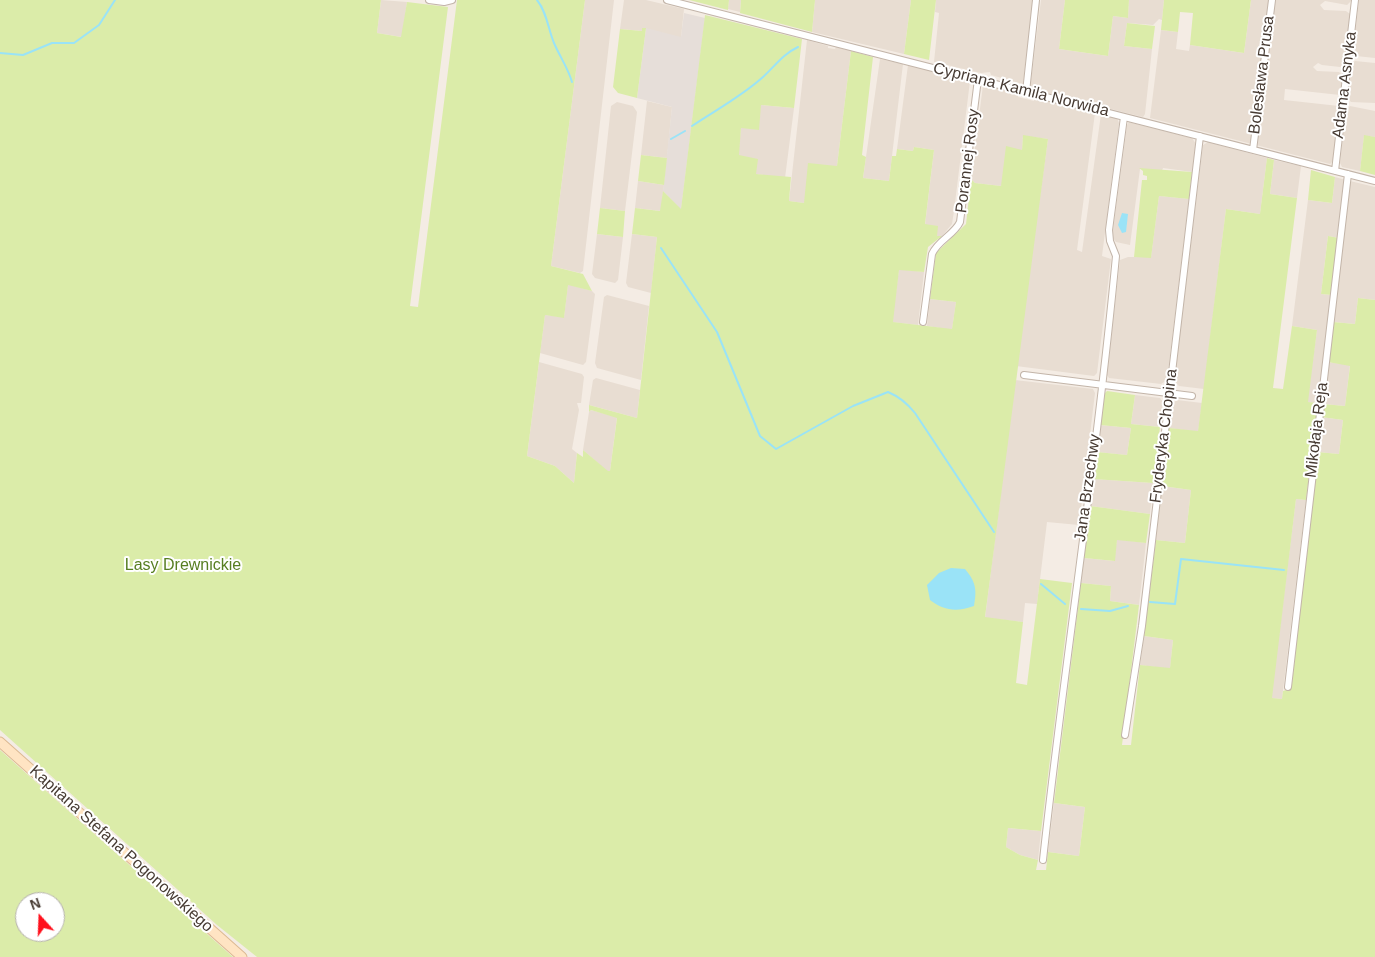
<!DOCTYPE html>
<html>
<head>
<meta charset="utf-8">
<style>
	body { margin:0 }
	#map { position:relative; width:1375px; height:957px; overflow:hidden; background:#f4ece4; font-family:Arial,sans-serif }
	canvas { display:block }
	.north { position:absolute; left:15px; top:892px; width:50px; height:50px; box-sizing:border-box; background:#fff; border:1px solid #b5b1ad; border-radius:50%; rotate:340deg; font-size:14px; font-weight:700; line-height:20px; text-align:center; color:#473b33 }
	.north::after { content:''; display:block; margin:auto; width:18px; height:22px; background:#ff101c; clip-path:polygon(50% 0,100% 100%,50% 72%,0 100%) }
</style>
</head>
<body>
<div id="map">
<canvas width="1375" height="957"></canvas>
<div class="north">N</div>
</div>
<script>
const ctx = document.querySelector('canvas').getContext('2d');
ctx.lineJoin = 'round';
function paint(path, color) { ctx.fillStyle = color; ctx.fill(path, 'evenodd'); }
function trace(path, color, width, dash) { ctx.strokeStyle = color; ctx.lineWidth = width; ctx.lineCap = dash ? 'butt' : 'round'; ctx.setLineDash(dash || []); ctx.stroke(path); }
function label(font, color, halo, rows, align = 'center') {
  ctx.font = font + ' Arial,sans-serif'; ctx.lineWidth = 4; ctx.setLineDash([]); ctx.textBaseline = 'middle'; ctx.strokeStyle = halo; ctx.fillStyle = color; for (const [text, x, y, turn = 0] of rows) {
    ctx.save(); ctx.translate(x, y); ctx.rotate((+turn || 0) * Math.PI / 180); ctx.textAlign = isNaN(turn) ? turn : align; if (halo) ctx.strokeText(text, 0, 0); ctx.fillText(text, 0, 0); ctx.restore();
  }
}
paint(new Path2D(`
	M381,0L407,2L402,37L377,33Z
	M585,0H614L583,271L580,273L551,266Z
	M624,0H646L684,9L681,38L642,28V31L620,29Z
	M729,0H741L740,12L728,9Z
	M815,0H911L904,54L812,32Z
	M936,0H1033L1023,84L991,75L990,72L981,73L934,62L939,13L935,12Z
	M1041,0H1065L1059,49L1108,56L1113,16L1128,18L1129,0H1164L1162,20L1159,19L1153,25L1127,23L1124,46L1152,49L1145,114L1143,117L1030,89Z
	M1251,0H1270L1252,144L1150,118L1161,30L1178,32L1176,49L1189,51L1190,45L1244,53Z
	M1274,0H1352L1347,5L1325,1L1320,5L1324,10L1346,11L1350,14L1344,64L1340,67L1322,65L1318,63L1313,67L1317,71L1339,72L1343,76L1340,95L1285,89L1284,100L1339,106L1333,161L1330,164L1256,145Z
	M1359,0H1375V58L1356,56L1353,52Z
	M807,40L828,46V48L835,49L836,47L851,51L837,166L804,203L789,201Z
	M880,59L903,64L889,181L863,178Z
	M1355,61L1375,63V103L1351,102L1347,98L1352,64Z
	M908,65L970,81L954,211L952,224L942,236H937L925,225L934,150L914,147L913,151L897,149Z
	M983,85L1018,93V97L1034,101L1035,98L1095,113L1077,250L1082,252L1101,114L1117,118L1119,123L1102,256L1111,259L1097,373L1094,376L1016,366L1048,139L1023,136L1022,150L1001,186L975,183L971,179Z
	M647,101L672,107L667,158L641,155Z
	M617,102L633,106L637,112L625,211L600,208L611,106Z
	M761,105L794,108L785,178L756,174L738,156L741,128Z
	M1350,106L1375,111V137L1364,136L1360,171L1342,167L1340,163L1346,110Z
	M1129,122L1192,138L1196,144L1192,172L1163,168L1162,171L1140,169L1130,245L1116,242L1112,237L1127,125Z
	M1208,142L1267,158L1260,214L1226,209L1204,389L1179,386L1174,381L1203,145Z
	M1274,160L1301,166L1297,198L1270,194Z
	M1335,177L1346,180L1339,238L1328,236L1321,294L1332,295L1318,403L1307,402L1317,330L1292,326L1308,200L1332,203Z
	M638,181L664,185L661,211L635,208Z
	M1350,181L1375,187V300L1358,298L1355,324L1333,322Z
	M1159,196L1189,199L1167,380L1161,384L1109,378L1107,375L1120,260L1128,257H1151Z
	M597,234L623,237L618,280L615,283L595,278L592,274Z
	M632,234L657,237L651,293L628,287L626,283Z
	M899,269L924,272L918,325L892,322Z
	M568,284L592,291L595,294L586,362L583,365L540,353L545,315L564,317Z
	M607,295L649,306L641,380L597,368L595,363L604,297Z
	M930,299L956,302L952,330L927,326Z
	M539,362L582,374L584,377L581,403H577L579,410L572,449L577,453L574,483L555,466L527,456Z
	M1328,362L1350,365L1345,406L1323,404Z
	M596,378L640,390L637,418L589,405L593,380Z
	M1015,380L1093,389L1095,393L1079,525L1047,522L1037,604L1025,603L1023,622L985,618Z
	M1135,395L1160,398L1163,402L1160,427L1131,424Z
	M1177,400L1202,403L1198,432L1169,428L1173,403Z
	M591,410L617,417L610,471L608,472L583,450L589,412Z
	M1321,417L1343,420L1339,454L1317,452Z
	M1100,425L1131,428L1127,455L1097,452Z
	M1093,479L1153,483L1150,514L1090,506Z
	M1162,486L1191,490L1185,543L1156,540Z
	M1296,499L1306,500L1282,699L1271,698Z
	M1117,539L1146,543L1139,605L1110,601L1111,586L1081,583L1084,558L1114,561Z
	M1144,636L1173,640L1170,669L1140,665Z
	M1054,803L1085,807L1079,856L1048,852Z
	M1008,828L1041,831L1038,860L1020,855L1006,847Z`), '#e8ddd2');
paint(new Path2D(`
	M684,13L705,18L681,210L663,191L672,107L637,98L646,28L681,37Z`), '#e6ded9');
paint(new Path2D(`
	M0,0H381L377,33L401,37L407,2L448,7L410,306L418,307L457,0H585L551,266L583,274L592,291L568,285L564,318L545,315L527,456L555,466L574,483L577,453L583,457V450L608,471H610L617,418L591,410L589,412V405L637,418L657,237L632,234L635,208L660,211L663,191L681,209L705,15L802,39L794,108L761,105L759,130L741,128L739,155L758,159L756,174L791,177L789,201L804,203L808,163L837,166L851,51L873,57L862,155L866,157L863,178L889,181L892,156H896L897,149L913,151L914,147L934,150L925,224L938,226L937,236H942L928,247L924,272L899,270L893,322L952,329L956,302L930,299L936,253L966,224L971,179L975,183L1001,186L1006,146L1022,150L1023,135L1048,139L985,617L1023,622L1016,683L1027,685L1040,579L1072,583L1041,831L1008,828L1006,847L1020,855L1038,860L1036,870H1046L1048,852L1079,856L1085,807L1054,803L1081,583L1111,586L1110,601L1139,605L1122,745H1131L1140,665L1170,668L1173,640L1144,636L1156,540L1185,543L1191,490L1162,486L1169,428L1198,431L1226,209L1260,214L1267,158L1274,160L1270,194L1297,198L1273,388L1283,389L1292,326L1317,330L1308,402L1318,403L1306,500L1296,499L1272,698L1282,699L1283,691L1289,689L1292,684L1317,452L1339,454L1343,420L1321,417L1323,404L1345,406L1350,366L1328,362L1333,322L1355,324L1358,298L1375,300V957H257L217,925L0,730Z
	M689,0H729L728,10L693,1Z
	M741,0H815L812,32L740,13Z
	M911,0H936L929,60L904,54Z
	M1065,0H1129L1128,18L1113,16L1108,56L1059,49Z
	M1164,0H1251L1244,53L1190,45L1193,13L1180,12L1178,32L1161,30Z
	M1127,23L1155,26L1152,49L1124,46Z
	M642,28H646L637,98L618,93L613,87L620,29L642,31Z
	M1364,135L1375,137V175L1360,171Z
	M641,155L667,158L664,185L638,181Z
	M1139,168L1192,172L1189,199L1159,196L1151,258L1134,257L1142,180H1147V176L1143,175V171Z
	M1311,170L1335,177L1332,203L1308,200Z
	M600,208L625,211L623,237L597,234Z
	M1328,236L1339,238L1332,295L1321,294Z
	M1107,391L1135,395L1131,424L1160,427L1153,483L1093,479L1097,452L1127,455L1131,428L1100,425L1104,394Z
	M1090,506L1150,514L1146,543L1117,540L1115,561L1084,558Z
	M0,750L233,957H0ZM25,902H55V932H25Z`), '#dbeca9');
paint(new Path2D(`
	M1122,213L1128,214L1126,232L1122,233L1118,225Z
	M951,568L965,569C976,582 977,590 974,606C957,612 944,611 930,600L927,585L939,573Z`), '#9ae3f7');
trace(new Path2D(`
	M537,0C547,12 548,29 554,43C560,57 568,68 572,82
	M0,53L23,55L52,43H74L99,25L115,0
	M692,126C716,110 742,96 763,77C775,66 783,54 798,47
	M671,139L685,131
	M661,248L717,332L760,436L776,449L853,406L888,392C900,397 907,403 915,413L994,532
	M1041,584L1065,604
	M1150,602L1175,604L1181,559L1284,570
	M1081,609L1110,611L1128,606`), '#9ae3f7', 2);
const street = new Path2D(`
	M429,0L444,2L452,0
	M667,0L1375,181
	M1026,92L1036,0
	M1253,150L1272,0
	M1335,171L1355,0
	M923,322L932,254C938,240 954,235 960,222L978,79
	M1024,375L1192,396
	M1288,687L1348,174
	M1125,735L1142,626L1200,136
	M1043,860C1065,658 1097,458 1116,256L1110,241L1109,230L1124,117`);
const secondary = new Path2D(`
	M0,742L242,957`);
trace(street, '#c3b5a9', 8);
trace(secondary, '#dcb992', 11);
trace(street, '#fff', 6);
trace(secondary, '#ffe4c3', 9);
label('16px', '#473b33', '#fff', [
	["Bolesława Prusa",1262,75,-83],
	["Adama Asnyka",1345,85,-83],
	["Cypriana Kamila Norwida",1021,90,14],
	["Porannej Rosy",968,161,-83],
	["Mikołaja Reja",1317,430,-83],
	["Fryderyka Chopina",1164,436,-83],
	["Jana Brzechwy",1088,488,-82],
	["Kapitana Stefana Pogonowskiego",121,849,42]
]);
label('16px', '#577e22', '#fff', [
	["Lasy Drewnickie",183,566]
]);
</script>
</body>
</html>
